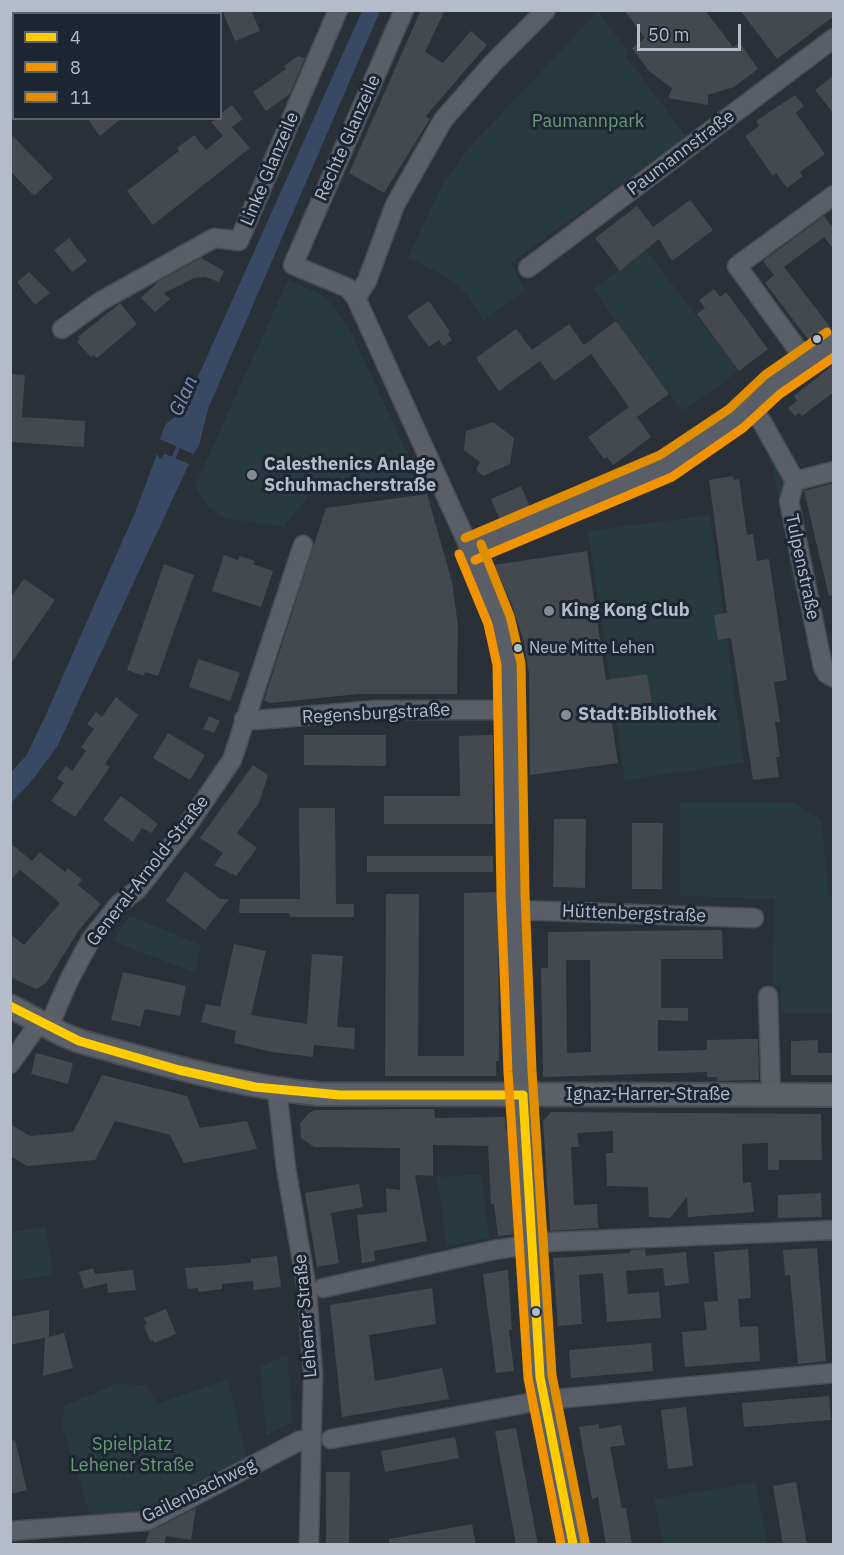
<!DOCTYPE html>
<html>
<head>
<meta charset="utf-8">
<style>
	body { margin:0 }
	#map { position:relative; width:844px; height:1555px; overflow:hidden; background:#2a3038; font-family:"IBM Plex Sans",sans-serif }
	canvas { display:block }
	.frame { position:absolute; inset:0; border:12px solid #b4bcc9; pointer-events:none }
	.legend { position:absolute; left:12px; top:12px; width:210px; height:108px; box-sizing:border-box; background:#1d2633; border:2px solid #59626f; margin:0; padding:8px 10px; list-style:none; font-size:18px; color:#b4bcc9 }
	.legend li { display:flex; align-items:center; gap:12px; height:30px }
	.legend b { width:30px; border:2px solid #59626f }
	.scale { position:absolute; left:637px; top:24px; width:104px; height:27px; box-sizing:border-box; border:3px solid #b4bcc9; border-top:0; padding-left:8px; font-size:18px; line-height:21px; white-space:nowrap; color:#b4bcc9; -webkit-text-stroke:4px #1d2633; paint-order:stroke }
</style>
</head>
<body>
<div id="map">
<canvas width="844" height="1555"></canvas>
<div class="frame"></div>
<ul class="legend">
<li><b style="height:8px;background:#fecc00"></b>4</li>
<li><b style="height:8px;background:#f29400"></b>8</li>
<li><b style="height:8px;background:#e18e00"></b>11</li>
</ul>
<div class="scale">50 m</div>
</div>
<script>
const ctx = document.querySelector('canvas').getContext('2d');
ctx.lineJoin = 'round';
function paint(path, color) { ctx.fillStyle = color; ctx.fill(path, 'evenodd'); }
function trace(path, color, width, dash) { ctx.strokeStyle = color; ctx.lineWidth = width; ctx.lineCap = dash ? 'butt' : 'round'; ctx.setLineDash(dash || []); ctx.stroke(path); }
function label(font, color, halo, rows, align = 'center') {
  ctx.font = font + ' "IBM Plex Sans",sans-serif'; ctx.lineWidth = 6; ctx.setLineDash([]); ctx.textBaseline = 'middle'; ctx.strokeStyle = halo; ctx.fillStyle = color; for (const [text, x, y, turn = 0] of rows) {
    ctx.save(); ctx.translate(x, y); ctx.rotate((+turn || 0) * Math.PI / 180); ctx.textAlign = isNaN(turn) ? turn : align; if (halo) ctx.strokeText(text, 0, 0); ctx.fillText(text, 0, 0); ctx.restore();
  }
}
paint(new Path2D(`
	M598,11L628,52L626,56L686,136L511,263L525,290L483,321C463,281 446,277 408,257L442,185L467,150Z
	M646,250L739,371L682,411L593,289Z
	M288,280L325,296L349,328L421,483L308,496L284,527L225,518L208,507L195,486Z
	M760,431L783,475V497L778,496L770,453L757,433Z
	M710,515L744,762L625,781L588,531Z
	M789,539L799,592H796L793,587L785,540Z
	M680,802L794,803L822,820L828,896H833V1013H781V987L773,986L775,899L680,896Z
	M130,916L201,945L195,973L112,941Z
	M481,1174L489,1238L447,1246L437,1177Z
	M46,1227L53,1275L11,1281V1232Z
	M287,1355L292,1422L266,1436L261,1366Z
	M228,1379L247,1460L144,1514L92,1520L62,1426L64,1406L116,1384L146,1385L157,1404Z
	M756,1482L767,1544H663L654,1499Z`), '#273a3e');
paint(new Path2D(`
	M362,11H380L208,409L199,446L193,454L160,439L165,425L183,410Z
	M157,454L160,459L165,454L189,464L57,747L30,783L11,803V772L26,756L44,719L136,510Z`), '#384963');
trace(new Path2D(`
	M172,461L180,443
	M10,1544H11`), '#384963', 4);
paint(new Path2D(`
	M222,10H251L260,31L235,41Z
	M421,10H445L425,52L443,63L471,31L487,45L426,116L430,119L384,193L349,173Z
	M624,10H705L733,47L740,43L758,69L734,87L708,95V105L668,98L672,88L649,71L632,48L645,38Z
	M740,10H834V16L777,59Z
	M298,56L305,58L290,94L266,111L253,92L286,69L284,66Z
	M834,75V114L815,90Z
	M795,95L804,106L796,113L825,154L800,172L803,176L787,188L776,173L773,176L745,136L759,126L756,121Z
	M232,105L243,119L232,127L250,148L153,225L127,191L179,151L177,148L194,135L206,150L223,136L211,122L220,118V114Z
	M87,118H122L100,136Z
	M10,133L53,178L34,196L10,171Z
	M690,200L713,230L672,261L659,239L620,271L595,238L637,206L653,227Z
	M824,216L834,229V250L824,237L784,267L831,328L811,343L765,283L774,275L763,261Z
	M69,238L87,261L72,272L54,250Z
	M201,258L224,271L219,282L205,277L194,278L164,293L170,299L155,312L141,298L159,281Z
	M29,272L50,293L35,305L17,282Z
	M714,289L720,297L726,292L768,349L739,371L697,314L705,308L699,300Z
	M429,301L450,332L448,334L452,340L443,346L439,340L429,347L407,316Z
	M120,303L137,324L97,358L93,355L91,357L77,342L80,339L78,337Z
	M616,321L669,394L637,417L651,437L613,465L607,457L604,459L588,437L629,407L591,354L554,381L540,361L499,391L476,358L516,329L532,350L569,324L584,345Z
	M834,364V392L802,416L799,413L795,416L788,408L797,401L794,396Z
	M10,374L25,375L22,417L85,421L84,447L10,442Z
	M493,422L514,438L510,464L483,476L476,470L480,462L464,450L466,431Z
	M733,476L734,480L739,479L747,535L753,534L757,561L769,559L787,680L774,682L780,722H775L780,757H776L779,777L753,780L731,638L718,640L714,615L727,613L709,480Z
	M834,483V595L829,596L804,491Z
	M521,486L530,507L500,520L491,499Z
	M427,494L452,582L458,626L457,694H359L270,703L264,700L326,508Z
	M587,551L606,680L647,674L652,705L610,711L618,763L530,775L529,674L524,642L513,608L494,565Z
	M224,555L238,560L240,556L255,561L253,564L273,571L261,607L212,591Z
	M164,564L194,575L158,676L145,672L144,676L127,670Z
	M24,579L55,600L10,665V598Z
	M198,659L240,673L230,701L189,687Z
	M116,697L138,715L105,764L110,767L75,817L51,801L64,783L57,778L66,766L72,771L86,751L81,747L94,729L87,724L94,715L96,712L102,717Z
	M209,716L220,721L214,733L203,729Z
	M168,733L205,755L190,780L153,758Z
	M304,735H386V766L304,765Z
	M493,735V824H384V796H460L459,736Z
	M253,765L268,775L259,803L237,833L257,848L236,876L214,865L223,853L200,838Z
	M121,796L158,824L151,833L142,828L133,842L103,820Z
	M299,808H335L336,904H354V917H290L289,913H239L240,899H300Z
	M554,819H586L585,888L553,887Z
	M632,823H663L662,889H632Z
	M10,843L32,861L40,852L65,872L68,868L82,880L78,885L101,904L79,930L46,983L36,989L10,977V934L24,945L60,903L20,870L10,881Z
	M367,856H493V872H367Z
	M185,871L220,899H229L205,930L166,901Z
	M498,892L499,1061H496V1076H385L386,894H419L418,1056H464V893Z
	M722,930L723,959H661V1008H688V1021L658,1020V1051L707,1050V1040L758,1039L759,1080L717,1081V1077H707V1072L543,1077L541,968H548V932ZM566,960H590L591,1052L567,1053Z
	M234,944L266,951L251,1015L307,1024L312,954L343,956L337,1027L355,1028L354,1049L314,1045L313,1057L272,1052L234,1043L236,1031L201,1022L206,1004L220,1007Z
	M123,972L186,986L180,1016L145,1009L140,1026L111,1020Z
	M818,1040V1053H834V1075H791V1041Z
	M36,1053L73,1063L68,1084L31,1074Z
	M102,1075L187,1096L200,1128L247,1121L257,1149L184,1163L170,1135L115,1121L95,1160L27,1166L10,1156V1124L30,1136L73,1132Z
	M434,1109L435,1118L505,1117L506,1131H512L518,1234L498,1236L494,1204H491L488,1146L433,1145V1176L415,1175L427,1241L374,1251L375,1261L362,1263L357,1215L387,1212L386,1188L400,1190V1148L314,1147L301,1138L300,1123L309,1113L315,1110Z
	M551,1112L821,1114L822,1160H779V1170H768V1143L742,1144L743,1183L751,1182L754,1212L688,1217L687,1197L670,1218L649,1217L648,1187L607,1186L606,1153H613V1131L577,1133L579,1147H571L574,1205L597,1204L598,1228L550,1231L543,1121Z
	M359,1184L363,1207L331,1213L339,1263L317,1267L305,1193Z
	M821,1193L822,1217L778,1218V1195Z
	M817,1248L826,1361L798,1364L790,1275L785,1276L783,1250Z
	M645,1249L646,1256L686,1252L689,1283L665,1286L663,1268L626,1271L628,1294L659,1292L661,1318L607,1322L603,1273L579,1275L582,1324L558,1326L553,1258L630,1253V1250Z
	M748,1249L751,1298L738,1299L740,1327L758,1326L760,1361L685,1367L682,1332L707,1330L704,1302L718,1301L714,1252Z
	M277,1256L281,1287L254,1290L253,1281L222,1284V1289L199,1292L198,1288L188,1289L185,1268L251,1263V1259Z
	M93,1268L95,1274L133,1270L136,1290L108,1293L107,1283L84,1289L79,1272Z
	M508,1270L512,1330H509L514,1371L496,1373L483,1274Z
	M432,1288L436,1324L369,1335L375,1381L442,1368L449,1399L342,1417L330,1305Z
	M166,1309L176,1334L154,1343L153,1340L150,1341L144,1325L147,1324L144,1318Z
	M49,1310V1337L10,1345V1317Z
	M64,1333L73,1368L43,1376L45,1338Z
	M651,1343L653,1371L571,1378L569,1350Z
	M829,1396L831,1420L744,1427L742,1403Z
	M686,1407L693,1466L668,1469L661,1410Z
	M599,1424V1429L621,1425L625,1445L610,1447L622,1508H626L632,1545H606L598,1497L592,1499L579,1427Z
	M516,1428L538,1545H516L495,1431Z
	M455,1437L459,1458L385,1472L381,1451Z
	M15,1440L27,1490L10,1494V1441Z
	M326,1472H350L349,1545H326Z
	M796,1482L807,1545H783L773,1486Z
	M196,1508L191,1540L166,1536L164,1545H145L149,1532Z
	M472,1524L476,1545H389V1539Z`), '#444950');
const minor = new Path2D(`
	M404,10L293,265L348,288L356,298L470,549L499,620L507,651L508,710L511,733L513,910L523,1095
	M39,14L43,10
	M10,36L14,34
	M528,268L834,38
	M356,298L367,281L395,205L443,120L493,63L546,10
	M62,329L101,301L214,238L239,241L338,10
	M806,361L737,266L834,195
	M750,407L762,422L795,481L789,501L823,667L827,674L834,678
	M795,481L834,471
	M470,549L666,466L736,418L772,385L834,342
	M244,719L257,720L375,710H508
	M513,910L754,918
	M768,996L771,1095
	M48,1028L69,980L91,939L119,904L137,890L185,829L232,760L303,545
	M10,1064L39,1023
	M277,1090L286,1168L307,1290L313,1374L309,1544
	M323,1288L494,1250L548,1242L834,1230
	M331,1439L545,1400L834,1373
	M10,1531L147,1521L299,1441L312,1439`);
const major = new Path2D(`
	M10,1006L62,1034L79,1041C158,1063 237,1086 318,1094L834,1095
	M523,1095L540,1377L573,1544`);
trace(minor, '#484c53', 21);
trace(major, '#484c55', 26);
trace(minor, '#5a5e66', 18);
trace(major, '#5c6168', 22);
trace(new Path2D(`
	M10,1006L79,1041L179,1070L255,1087L340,1095H523
	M523,1095L540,1377L573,1544`), '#fecc00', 9);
trace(new Path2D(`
	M459,554L488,624L497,665L501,894L508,1072L528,1378L561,1544
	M475,560L672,477L743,428L780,394L834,357`), '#f29400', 9);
trace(new Path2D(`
	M465,538L660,455L729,409L765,375L827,332
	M481,544L510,616L521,663L525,894L532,1071L552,1375L585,1542`), '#e18e00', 9);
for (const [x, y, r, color] of [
	[817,339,5,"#b4bcc9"],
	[252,475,6,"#848b96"],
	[549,611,6,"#848b96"],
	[518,648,5,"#b4bcc9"],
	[566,715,6,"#848b96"],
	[536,1312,5,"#b4bcc9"]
]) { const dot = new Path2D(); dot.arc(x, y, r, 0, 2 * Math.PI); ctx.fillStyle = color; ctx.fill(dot); trace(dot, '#1d2633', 2); }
label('16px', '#b4bcc9', '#1d2633', [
	["Neue Mitte Lehen",529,648]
], 'left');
label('18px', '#6b9a76', '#1d2633', [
	["Paumannpark",588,122],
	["Spielplatz",132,1445],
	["Lehener Straße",132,1466]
]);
label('18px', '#b4bcc9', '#1d2633', [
	["Rechte Glanzeile",348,138,-66],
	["Paumannstraße",681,153,-37],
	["Linke Glanzeile",270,169,-67],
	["Tulpenstraße",802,567,78],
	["Regensburgstraße",376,714,-3],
	["General-Arnold-Straße",148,871,-52],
	["Hüttenbergstraße",634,914,2],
	["Ignaz-Harrer-Straße",648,1095],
	["Lehener Straße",306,1316,-95],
	["Gailenbachweg",199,1491,-26]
]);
label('bold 18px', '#b4bcc9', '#1d2633', [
	["Calesthenics Anlage",264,465],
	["Schuhmacherstraße",264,486],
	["King Kong Club",561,611],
	["Stadt:Bibliothek",578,715]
], 'left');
label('italic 20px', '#7c92b1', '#1d2633', [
	["Glan",184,396,-66]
]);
</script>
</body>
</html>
